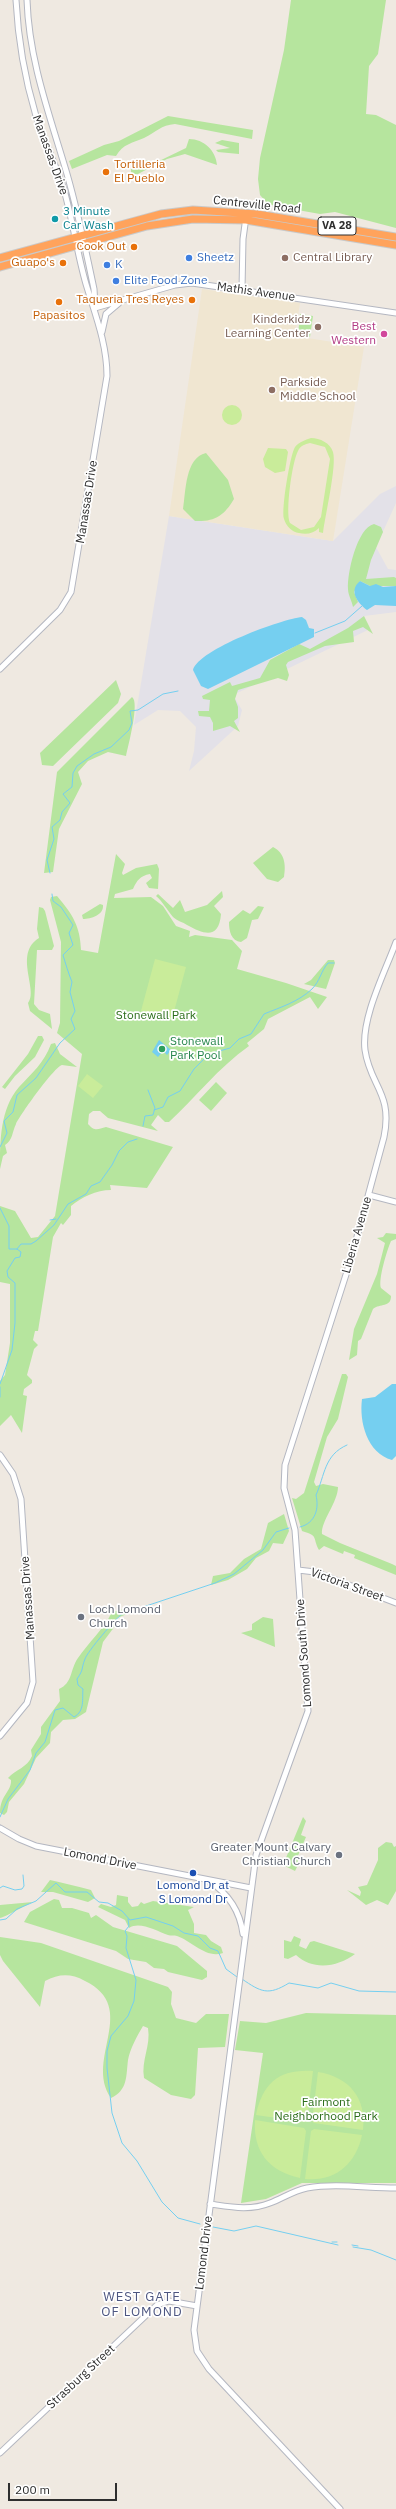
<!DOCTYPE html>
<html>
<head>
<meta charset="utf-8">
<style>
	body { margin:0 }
	#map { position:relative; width:396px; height:2509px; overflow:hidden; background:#efe9e1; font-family:"IBM Plex Sans",sans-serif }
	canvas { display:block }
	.scale { position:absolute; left:8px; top:2483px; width:109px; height:18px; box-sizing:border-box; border:2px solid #2e2e2e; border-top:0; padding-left:5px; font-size:12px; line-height:14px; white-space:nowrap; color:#2e2e2e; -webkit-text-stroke:3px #fff; paint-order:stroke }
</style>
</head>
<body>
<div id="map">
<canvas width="396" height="2509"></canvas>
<div class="scale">200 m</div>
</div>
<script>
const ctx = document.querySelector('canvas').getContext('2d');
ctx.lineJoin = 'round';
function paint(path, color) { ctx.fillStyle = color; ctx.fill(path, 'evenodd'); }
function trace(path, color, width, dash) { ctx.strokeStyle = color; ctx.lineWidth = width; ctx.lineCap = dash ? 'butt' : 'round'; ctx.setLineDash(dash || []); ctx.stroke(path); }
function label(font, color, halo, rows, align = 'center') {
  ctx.font = font + ' "IBM Plex Sans",sans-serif'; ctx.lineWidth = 3.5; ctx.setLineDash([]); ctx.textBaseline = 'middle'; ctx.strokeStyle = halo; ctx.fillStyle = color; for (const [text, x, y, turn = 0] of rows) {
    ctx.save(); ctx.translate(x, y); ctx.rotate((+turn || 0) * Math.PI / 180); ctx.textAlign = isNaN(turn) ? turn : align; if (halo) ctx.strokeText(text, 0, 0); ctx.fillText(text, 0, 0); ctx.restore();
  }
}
paint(new Path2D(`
	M396,486V503L376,547L388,569L396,570V612L364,616L370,629L233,695L242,710L238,726L189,771L194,751L196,727L180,711L158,710L134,725L169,516L333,541L380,494Z`), '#e3e1e8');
paint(new Path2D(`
	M202,289L300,303L295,336L364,347L333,541L169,516Z`), '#f0e6d1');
paint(new Path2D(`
	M291,0H386L378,54L369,66L366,114L376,115L396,125V228L335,212L320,214L275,206L268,204L260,195L258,179L260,158L284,50Z
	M168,116L253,130L252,139L175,124C161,125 156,132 144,138C132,143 123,144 116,156L107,155L72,169L69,161L104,145L119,141Z
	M189,139C204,139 216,151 217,165L185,154L167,159L136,175L131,174V169L147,160L150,163L157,162L186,148Z
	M222,140L239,143V154L218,152L216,150L230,148L215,143Z
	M300,314L313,316L310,337L298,335Z
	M206,453L228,480L234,499C224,516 214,522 195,521L183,509C186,491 185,458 206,453Z
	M374,524L381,527L383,532L371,560L366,579L394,577L396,578V586H370L360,581L354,592L358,602L353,607C352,601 348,595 348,589C347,573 357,528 374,524Z
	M364,616L373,634L363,627L353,631L354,642L325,646L288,662L286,665L289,675L287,681L278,678L238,690L235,699L238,707V718L234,721L240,732L230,726L213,731V723L210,717L199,716L198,711H209L210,700L203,699L202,696L230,682L232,686L260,678L270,660L299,644L310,649L348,628Z
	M116,680L121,694L118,703L53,766L42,765L40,753Z
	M132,697C140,702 128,746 126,756L108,752L88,761L78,772L82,784L59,829L53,872L44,873L57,772Z
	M273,847C285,853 286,865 284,877L278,882L267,879L253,863Z
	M116,854L125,864L122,873L123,875L136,868L157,864L159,869L158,889L149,888L146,883L152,878L150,874C140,876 137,880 133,889L115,894L114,898L151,897L163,906L176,926L190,931L189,937L195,935L232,940L242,951L237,969L286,983L327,997L318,1009L310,997L268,1019L264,1029L247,1043L249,1046C218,1068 196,1097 169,1122H165L158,1115L151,1125L158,1131L108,1118L100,1111H93L89,1114L88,1124C95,1132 98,1129 106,1127L173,1147L147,1188L110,1185L111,1190C96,1190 82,1197 71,1206V1215L63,1225L61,1223L53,1237L38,1331H35L33,1340L38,1345L34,1349L27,1375L32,1380V1383L24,1389L23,1395L27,1396L22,1433L11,1415L0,1426V1381L5,1375L10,1343V1284L0,1282V1206L15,1211L31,1238L38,1237L55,1216L82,1054L57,1033L60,1023L61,942L50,900L51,897L57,896C73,915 80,926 81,950L98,953Z
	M222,891L223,897L214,906L221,914C219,939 205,935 187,925C183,922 177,921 173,917C167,910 163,902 156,896L158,894L173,908L180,900L185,912L207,905Z
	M100,904L103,905C104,915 91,919 83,919L82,915Z
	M258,906L264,907L258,919L252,920L247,938L241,942C231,941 229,931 229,922L243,910L250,914Z
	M39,907L43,908L45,911L54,946L52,950H37L34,1004L39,1010L50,1014L52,1029L30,1011L28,1003C39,990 13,954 39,938L37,929Z
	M328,960H334L335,963L326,989L304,984L311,980Z
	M38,1036H42L44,1040L35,1057L15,1076L5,1089L2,1087L28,1054Z
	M55,1043L60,1054L77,1067L62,1065C55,1066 20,1115 16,1124C12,1132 13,1140 5,1145L7,1153L3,1156L0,1169C0,1141 0,1109 19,1087C32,1073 44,1063 51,1044Z
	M216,1082L227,1093L211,1111L199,1100Z
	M386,1233L396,1234V1239L391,1241C387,1250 378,1280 381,1288L391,1296C391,1308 380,1303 373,1309L361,1339L358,1341L357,1355L349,1360L354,1329L377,1274L385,1243L377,1238L383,1237Z
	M342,1374H346L348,1377L338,1419L327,1437L314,1482L316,1486L323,1484L338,1487C338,1502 321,1521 322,1534L340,1543L392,1564L396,1566V1575L354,1558L355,1555L344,1551L343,1554L324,1546L319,1550C312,1537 319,1536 302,1531L292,1498L296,1499L304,1493Z
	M284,1514L289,1531L283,1544L273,1543L269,1551L256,1558L247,1569L228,1580L211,1585L213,1576L230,1573L244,1559L261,1549L268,1523Z
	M136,1606L142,1608L117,1618L115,1626L103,1642L86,1712L75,1719L63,1720L51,1732L50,1743L36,1758L24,1784L9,1802L7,1812L4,1815L0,1813C0,1795 12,1791 11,1780L8,1778C16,1769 27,1768 32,1756L31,1750L41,1734V1727L60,1701L59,1689C73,1683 70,1669 78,1658C88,1643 104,1629 112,1612Z
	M263,1617L273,1619L275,1647L241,1633L252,1630V1624Z
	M303,1817L306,1821L301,1835L306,1837L297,1858L304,1861L298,1865L295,1871L283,1865Z
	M386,1842L392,1843L394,1847L396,1846V1891L388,1905L377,1900L366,1905L347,1890L360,1896L361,1892L358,1887L367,1885L378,1860V1848Z
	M50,1880C63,1883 77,1886 91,1890L95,1898L88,1902L53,1892H41Z
	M117,1895L128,1897V1902L132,1907L138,1906L141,1902L144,1904L153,1901L194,1907L188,1910L194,1924V1933L206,1935L211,1941L221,1947L223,1953C206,1959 192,1941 177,1936C174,1935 171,1936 168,1935C156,1931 140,1921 129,1928L125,1920L98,1907L101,1904L111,1907L116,1905Z
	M54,1899L59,1900L62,1908H72L89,1913L91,1918L96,1915L113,1927L177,1946L207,1971V1977L202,1980L168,1972L164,1969L154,1968L146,1962L128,1959L116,1951L24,1922L30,1912Z
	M33,1902C26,1905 3,1918 0,1918V1905Z
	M294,1936L301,1939L299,1946L306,1949L310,1942L314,1941L355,1954C338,1967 313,1971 296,1955L288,1959L284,1958V1940L291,1942Z
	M0,1937L41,1943L168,1987L172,1992L171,2004L176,2018L196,2023L206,2014H229L225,2047L198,2048L195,2095L191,2099L171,2095L144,2078C141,2060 151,2046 148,2028L143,2026C137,2036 130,2049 128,2060C126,2076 128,2090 111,2098C84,2059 140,2008 85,1981C70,1973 59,1974 45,1981L40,2007L3,1961L0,1955Z
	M306,2013L396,2015V2183H302L266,2199L241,2203L263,2053L235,2050L240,2021L266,2023Z`), '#b6e59e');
paint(new Path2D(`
	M222 415a10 10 0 1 1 20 0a10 10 0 1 1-20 0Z
	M311,438C320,438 330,443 333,452C337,466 325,516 323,533L319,532V528C314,533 307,535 299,533C292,532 286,526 284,519C281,510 290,455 295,447C299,442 305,440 311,438ZM310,443L325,447L330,459L321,517L314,527L301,530L290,523C285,513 292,462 298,451C300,446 305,444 310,443Z
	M268,448L286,449L288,452L285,471L275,473L265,467L263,459Z
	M155,959L186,967L172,1019L141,1011Z
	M87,1074L103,1086L93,1098L78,1086Z
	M313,2071L307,2120L305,2122L256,2115C263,2082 280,2069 313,2071Z
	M318,2072C349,2077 367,2098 363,2130L314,2123L312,2121Z
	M255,2120L304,2128L306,2131L300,2178C269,2171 253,2152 255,2120Z
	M314,2129L362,2135C356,2164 335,2182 305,2179L311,2131Z`), '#c9ec9a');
paint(new Path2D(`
	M360,581L370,586L376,584L383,587L396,586V606L375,605L367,610C358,603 348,591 360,581Z
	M302,617L306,620L309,628L314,629V637L208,689L201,686L193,670C199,649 282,619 302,617Z
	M159,1040L171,1050L167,1055L163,1051L158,1057L152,1052Z
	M392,1384H396V1456L392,1460C367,1453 359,1422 362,1399L375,1397Z`), '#75cff0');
trace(new Path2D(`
	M315,633L345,621L362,606
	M50,873L47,860L54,839L52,827L60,820L62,812L70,803L63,794L72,787L73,773L77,766L94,754L111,747L129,730L132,723L130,711L138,710L163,694L178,691
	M154,1110L163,1107L168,1097L180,1091L194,1069L209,1054L230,1048L239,1039L251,1034L264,1014C281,1007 298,1002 312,989C320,981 321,971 328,963H334
	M143,1126L145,1116L153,1115L155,1108L148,1090
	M0,1147L7,1133L4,1121L13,1112L17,1095L36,1078L60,1043L75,1029L71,1019L75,1011L70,992L72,982C68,972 66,965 63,955L73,945L69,933L73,925L61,907L53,901L52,894
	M0,1208L9,1226V1249H17L21,1252L20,1257L15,1258L7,1271L8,1277L15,1283V1323L12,1350L0,1384
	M50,1220L56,1219
	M17,1249L21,1244H31L36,1241L54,1225L68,1204L86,1194L91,1186L100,1182L112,1165L119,1151L128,1142L137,1139
	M0,1387V1397
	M300,1527C316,1523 319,1508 316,1495C325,1475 324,1455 347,1445
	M0,1817L8,1799L30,1770L36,1753L45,1742L55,1710L63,1708L74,1717C85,1711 82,1699 83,1689L78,1685L77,1679C84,1669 81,1669 85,1659C87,1652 116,1618 122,1614L215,1583L234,1574L263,1550L276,1532L289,1528
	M0,1888L3,1886L15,1890L22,1889L24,1886L23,1875
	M128,1919L129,1926L125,1931L127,1936L126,1948L136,1980L134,2001L128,2016L111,2036L107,2051V2068L112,2113L122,2143L137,2161L162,2202L178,2218L200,2224
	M0,1920L6,1919L17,1909L36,1901L56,1883L65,1892H87L99,1902L108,1903L122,1911L130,1920L146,1917L173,1926L184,1933L198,1936L210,1948L218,1951L226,1969L237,1977
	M242,1979C261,1992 268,1996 289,1983L318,1988L331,1983L359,1991L396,1992
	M213,2227L234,2231L256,2226L338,2245
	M332,2242H337
	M352,2245L358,2246
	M353,2247L371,2250L396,2260`), '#75cff0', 1);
const secondary = new Path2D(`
	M27,0C29,61 50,116 67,174C78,212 86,251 94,289L95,305
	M242,289L243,239L246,217
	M95,308L175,285L192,283L396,313
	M102,332L106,314L119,303
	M0,669L60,610L71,592L107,376C107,344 95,314 86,284C77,253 73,221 64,190C56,165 44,141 36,116C25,79 18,39 16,0
	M369,1195L396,1202
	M0,1455L13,1474L21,1499L33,1682L27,1703L0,1736
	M298,1570L315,1572L396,1603
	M0,1828L19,1839L36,1846L251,1888
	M209,1881C229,1894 240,1911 243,1934
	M210,2204C231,2207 250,2211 270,2203C283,2198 293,2191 307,2188C335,2183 367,2188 396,2188
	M0,2453L157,2305L169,2301L197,2306
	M340,2509L209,2369L197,2351L194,2330L256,1855L308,1711L295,1530L284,1488L285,1465L351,1259L384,1137C393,1093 370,1086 365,1050C361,1018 385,972 396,942`);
const highway = new Path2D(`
	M0,258L161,214L193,210L257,214L396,237
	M0,267L147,226L193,219L246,220L396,245`);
trace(secondary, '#b4b7c1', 7);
trace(highway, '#c9c9c9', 9);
trace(secondary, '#fff', 5);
trace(highway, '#ffa35c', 7);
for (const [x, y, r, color] of [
	[106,172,4,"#e8710a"],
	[55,219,4,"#0f9aa8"],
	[134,247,4,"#e8710a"],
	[189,258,4,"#3f7fe0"],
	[285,258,4,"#8d6e63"],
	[63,263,4,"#e8710a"],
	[107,265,4,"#3f7fe0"],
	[116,281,4,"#3f7fe0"],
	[192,300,4,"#e8710a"],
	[59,302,4,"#e8710a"],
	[318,327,4,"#8d6e63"],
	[384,334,4,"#d1479c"],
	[272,390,4,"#8d6e63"],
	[162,1049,4,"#2e9e5b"],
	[81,1617,4,"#6b7280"],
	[339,1855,4,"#6b7280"],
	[193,1873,4,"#1a4fb4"]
]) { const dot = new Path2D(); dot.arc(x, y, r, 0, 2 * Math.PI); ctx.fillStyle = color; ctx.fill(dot); trace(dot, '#fff', 1.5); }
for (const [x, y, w] of [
	[337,226,38]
]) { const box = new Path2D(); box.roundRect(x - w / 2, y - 9, w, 18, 3); ctx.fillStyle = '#fff'; ctx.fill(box); trace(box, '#2e2e2e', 1); }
label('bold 11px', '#2e2e2e', null, [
	["VA 28",337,226]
]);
label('12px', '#2e2e2e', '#fff', [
	["Manassas Drive",50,155,70],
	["Centreville Road",257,205,6],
	["Mathis Avenue",256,292,8],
	["Manassas Drive",87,502,-81],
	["Liberia Avenue",357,1235,-74],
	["Victoria Street",347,1585,20],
	["Manassas Drive",28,1598,-94],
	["Lomond South Drive",304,1653,-94],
	["Lomond Drive",100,1859,11],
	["Lomond Drive",204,2253,-83],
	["Strasburg Street",81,2377,-43]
]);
label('12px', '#c56008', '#fff', [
	["Tortilleria",114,165,"left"],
	["El Pueblo",114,179,"left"],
	["Cook Out",126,247],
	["Guapo's",55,263],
	["Taqueria Tres Reyes",184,300],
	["Papasitos",59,316,"center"]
], 'right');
label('12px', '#0d838f', '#fff', [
	["3 Minute",63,212],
	["Car Wash",63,226]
], 'left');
label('12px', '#366cbe', '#fff', [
	["Sheetz",197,258],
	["K",115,265],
	["Elite Food Zone",124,281]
], 'left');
label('12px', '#785e54', '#fff', [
	["Central Library",293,258],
	["Kinderkidz",310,320,"right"],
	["Learning Center",310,334,"right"],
	["Parkside",280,383],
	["Middle School",280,397]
], 'left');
label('12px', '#b23c85', '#fff', [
	["Best",376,327],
	["Western",376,341]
], 'right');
label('12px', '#2c6e1b', '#fff', [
	["Stonewall Park",156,1016],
	["Fairmont",326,2103],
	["Neighborhood Park",326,2117]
]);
label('12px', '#27864d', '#fff', [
	["Stonewall",170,1042],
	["Park Pool",170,1056]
], 'left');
label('12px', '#5b616d', '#fff', [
	["Loch Lomond",89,1610],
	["Church",89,1624],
	["Greater Mount Calvary",331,1848,"right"],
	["Christian Church",331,1862,"right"]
], 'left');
label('12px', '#164399', '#fff', [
	["Lomond Dr at",193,1886],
	["S Lomond Dr",193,1900]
]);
ctx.letterSpacing = '1px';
label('13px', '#4d5680', '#fff', [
	["WEST GATE",142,2297],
	["OF LOMOND",142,2312]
]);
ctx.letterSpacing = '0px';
</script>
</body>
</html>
